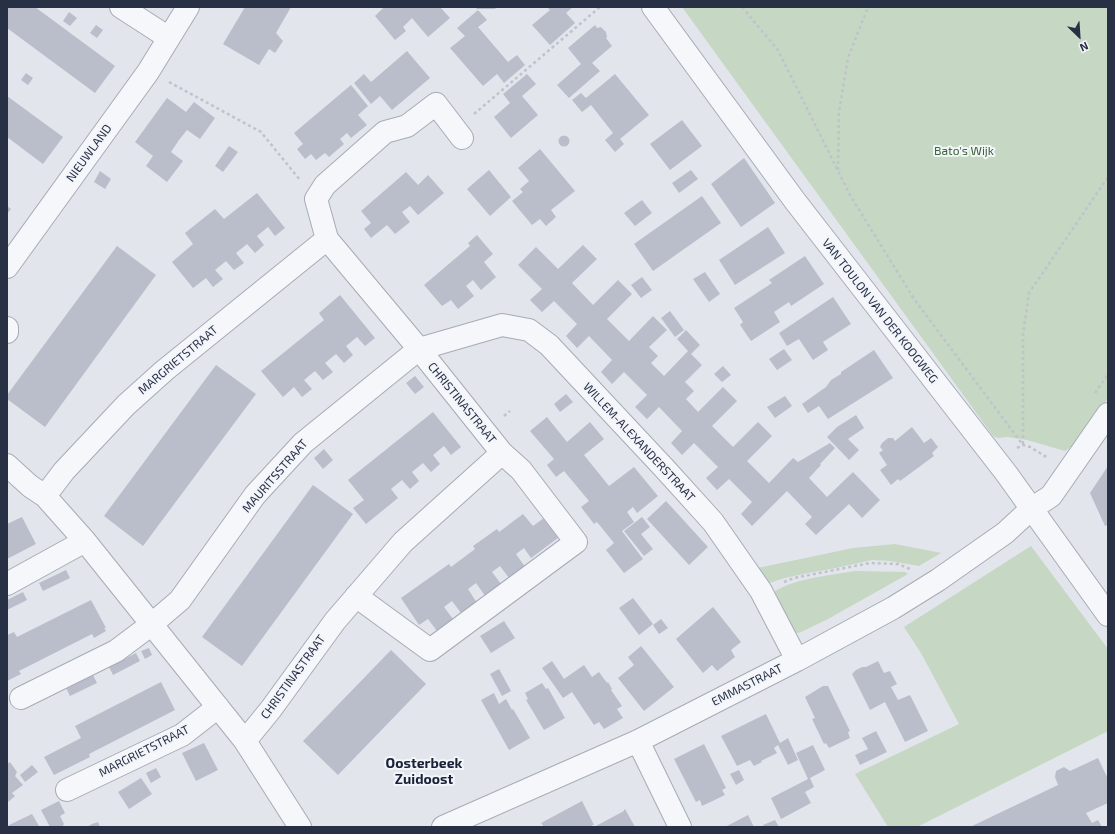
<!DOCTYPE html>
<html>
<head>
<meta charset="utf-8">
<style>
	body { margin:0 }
	#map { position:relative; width:1115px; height:834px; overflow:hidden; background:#e2e5ec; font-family:"Exo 2",sans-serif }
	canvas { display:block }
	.frame { position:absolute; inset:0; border:8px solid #283046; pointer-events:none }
	.north { position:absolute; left:1059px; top:16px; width:40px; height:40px; -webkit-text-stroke:3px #f2f5f9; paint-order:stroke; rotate:155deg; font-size:11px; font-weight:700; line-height:16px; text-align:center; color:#283046 }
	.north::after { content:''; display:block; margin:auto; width:14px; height:18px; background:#283046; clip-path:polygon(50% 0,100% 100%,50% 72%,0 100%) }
</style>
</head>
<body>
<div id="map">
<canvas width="1115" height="834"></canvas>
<div class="frame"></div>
<div class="north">N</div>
</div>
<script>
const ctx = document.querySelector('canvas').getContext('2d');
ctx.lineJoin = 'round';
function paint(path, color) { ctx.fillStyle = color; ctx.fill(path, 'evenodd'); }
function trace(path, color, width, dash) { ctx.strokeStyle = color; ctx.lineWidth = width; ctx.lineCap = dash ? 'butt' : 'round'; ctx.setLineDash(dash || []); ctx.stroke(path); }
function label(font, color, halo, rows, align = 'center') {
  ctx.font = font + ' "Exo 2",sans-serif'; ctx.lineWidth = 4; ctx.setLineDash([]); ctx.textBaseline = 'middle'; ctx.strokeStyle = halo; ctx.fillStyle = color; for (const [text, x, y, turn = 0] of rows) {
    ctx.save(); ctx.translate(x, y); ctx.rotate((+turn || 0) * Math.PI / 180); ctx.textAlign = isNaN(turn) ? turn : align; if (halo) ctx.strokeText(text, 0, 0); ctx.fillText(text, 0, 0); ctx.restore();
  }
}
paint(new Path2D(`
	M682,7H1108V398C1096,416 1084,440 1065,451L1027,440L1008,437L998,438L993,436Z
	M895,544L941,553L919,566L890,561L872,560L836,568L808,573L785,578L763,585L753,569L853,548Z
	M1031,546L1108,649V731L917,827H888L855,774L959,724L921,653L904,627Z
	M855,571L905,572L908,574L828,619L799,633L792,632L771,595C786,579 833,575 855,571Z`), '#c6d7c3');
paint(new Path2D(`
	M7,7H35L115,66L95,93L7,28Z
	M245,7H291L276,33L283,41L275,53L269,49L259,65L223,44Z
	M384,7H440L450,18L428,37L412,18L403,27L406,31L395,40L375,16Z
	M475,7H497L495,9H477Z
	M547,7H573L566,13L575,23L550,45L532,25L550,10Z
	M478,10L487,20L478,27L508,62L517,55L525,65L504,83L497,74L483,86L450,48L465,36L457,28Z
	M69,12L77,18L70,26L63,21Z
	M96,25L103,30L97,38L90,33Z
	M595,25L597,28L601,27L606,32L607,37L606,38L612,46L592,63L600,71L569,98L557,85L581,64L568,48Z
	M407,51L430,78L392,110L380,96L371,104L354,83L364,74L371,82Z
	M26,73L33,78L28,85L21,80Z
	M527,74L536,84L522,96L538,115L511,138L494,117L510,103L503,94Z
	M615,74L649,115L620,139L624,144L615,152L605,140L613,133L591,105L582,112L572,100L581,93L586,98Z
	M351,85L368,106L358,115L367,125L351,138L347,133L340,139L344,144L329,157L325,153L316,160L311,154L305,159L297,149L303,144L294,133Z
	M7,96L63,137L43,164L7,137Z
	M167,98L186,112L194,102L215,118L200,139L187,130L179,140L171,152L183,161L167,182L146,166L153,156L135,142Z
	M682,120L702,146L670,170L650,144Z
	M558.5 141a5.5 5.5 0 1 1 11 0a5.5 5.5 0 1 1-11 0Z
	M229,146L238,152L223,172L215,166Z
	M540,149L575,191L551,210L556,217L546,226L540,219L532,225L512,201L523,192L520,189L529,181L518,168Z
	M744,158L775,203L741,227L711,184Z
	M489,170L511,197L490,216L467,189Z
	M691,170L698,179L679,193L672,183Z
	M100,171L111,179L105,189L94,182Z
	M406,172L418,185L428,175L444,193L418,215L410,206L402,212L410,222L395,234L387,225L371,238L364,229L371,223L361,211Z
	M257,193L285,228L275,236L268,227L257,236L264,245L255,253L247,244L236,253L244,263L234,270L226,261L215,270L223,279L213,287L206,278L193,288L172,262L193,244L185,233L215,209L224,219Z
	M702,196L721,223L653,271L634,244Z
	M642,200L652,213L635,226L624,213Z
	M7,206L11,209L7,214Z
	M768,227L785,253L735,285L719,260Z
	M477,235L493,254L484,262L496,277L481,290L473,280L466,286L474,296L458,309L451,300L442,306L424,285L470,246L468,243Z
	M583,245L597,259L572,283L593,305L618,280L632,294L607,319L629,341L653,316L667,330L649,347L658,356L651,363L664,376L688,351L677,339L686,330L700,345L691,354L702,365L685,382L694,391L686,399L698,412L723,387L737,401L712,426L733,447L758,422L772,436L747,461L769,483L793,458L798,462L830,443L835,448L820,464L821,465L809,478L827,497L853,472L880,500L862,518L849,504L816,535L805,524L812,517L787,491L752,526L741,514L752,502L729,479L717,490L706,478L718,467L694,443L682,455L671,443L682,431L659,407L647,419L635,407L647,395L624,372L612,384L601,372L612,360L589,336L577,348L566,336L577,324L554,301L542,312L530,300L542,289L518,265L536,247L558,269Z
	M117,246L156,275L45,427L7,399V395Z
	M805,256L824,284L791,306L789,302L774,312L780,322L751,341L740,325L743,322L734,308L772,283L769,280Z
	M705,272L720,294L709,302L693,279Z
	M642,277L652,290L641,298L631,285Z
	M340,295L375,338L365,346L357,337L346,346L353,355L344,363L336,354L325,363L333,372L323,380L315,371L304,380L312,389L302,397L294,387L283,397L261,371L324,320L319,313Z
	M833,297L851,324L823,342L828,350L813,360L799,339L787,346L779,333Z
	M670,311L684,330L675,337L661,318Z
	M784,349L792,360L777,370L769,359Z
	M874,350L893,378L828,419L819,406L808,413L802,404L826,387L831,380L841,374V372Z
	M216,365L256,394L143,546L104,516Z
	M723,366L731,375L722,382L714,374Z
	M415,376L424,387L415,394L406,383Z
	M566,394L573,402L560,412L554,404Z
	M785,396L792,406L775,418L767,407Z
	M433,412L461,447L451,455L444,446L433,455L440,464L431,472L423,463L412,472L419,481L410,489L402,480L391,489L398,498L366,524L353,508L364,500L348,480Z
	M856,415L864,428L848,439L859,450L849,460L827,437L837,427Z
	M547,417L567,442L590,422L604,439L584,455L609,486L634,467L658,496L637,513L633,507L627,512L634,522L622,531L643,559L624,573L606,550L614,543L597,522L594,524L581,507L589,501L564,471L556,477L547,465L554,459L530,431Z
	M912,427L924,443L931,438L938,447L932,453L934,456L900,481L898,479L891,485L880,470L887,465L879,453L883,450L880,447L882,443L888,438H893L895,441Z
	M324,449L333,460L323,469L314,458Z
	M1108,466V525L1105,526L1090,493Z
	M313,485L353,514L242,666L202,637Z
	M666,501L708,547L689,565L647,519Z
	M523,514L533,526L544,518L558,538L531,558L524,548L516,554L528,571L512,582L500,566L492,572L504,588L488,600L476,583L468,589L479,606L464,617L452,601L444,607L456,623L440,635L428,619L419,625L401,598L449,564L451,567L475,549L473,546L497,529L499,532Z
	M22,517L36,544L7,559V524Z
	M642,517L650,527L641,534L653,549L644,556L624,531Z
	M66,570L70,578L43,591L39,583Z
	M23,592L27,600L7,610V600Z
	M633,598L653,624L639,635L619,608Z
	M91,600L106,628H104L106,631L94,638L92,634L19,671L21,674L7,681V635L14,632L17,637Z
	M713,607L741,642L731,650L735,657L717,671L712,665L703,673L676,639Z
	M661,619L668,628L659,634L653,625Z
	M504,621L515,638L491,653L480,636Z
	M641,646L674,687L644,711L618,678L634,665L628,657Z
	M149,648L152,655L145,659L141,651Z
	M391,650L426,684L338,775L303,741Z
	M136,653L140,661L113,675L109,667Z
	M552,661L564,679L584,665L592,677L599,672L607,683L608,682L612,689L611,690L622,706L617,709L623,718L604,729L599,722L594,725L572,692L563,698L542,668Z
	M878,661L884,673L890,671L897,684L891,687L898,700L910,695L928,731L905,742L885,702L870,710L852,674L856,670L862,667H866Z
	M499,669L511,691L502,696L490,674Z
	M93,675L97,683L70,696L66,688Z
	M161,682L175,710L89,754L90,757L54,775L44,757L81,738L75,726Z
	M542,683L546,689L548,688L565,718L544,730L526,700L528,699L525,693Z
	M823,686H828L850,731L848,732L850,738L829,748L826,743L824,744L812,719L815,718L805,697Z
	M494,693L499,704L506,699L512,710L513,709L530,738L509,750L481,700Z
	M766,714L780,743L788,738L798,760L788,765L778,745L774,748L777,753L761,761L762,762L754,766L750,760L737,766L721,736Z
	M876,731L887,752L860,765L855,755L868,749L862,738Z
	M204,743L218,770L196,781L182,753Z
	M704,744L726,788L722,790L725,795L702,806L700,800L696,802L674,759Z
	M813,745L825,770L810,778L814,787L805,792L811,803L781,819L771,798L808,779L796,753Z
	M1098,758L1108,779V803L1086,813L1092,823L1098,820L1102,827H970L1058,785L1055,777L1056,771L1064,767L1070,771Z
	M10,762L17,772L15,776L23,785L12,793L15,796L7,803V764Z
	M32,765L38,772L25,782L20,775Z
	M156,768L161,777L151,783L146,773Z
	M739,770L744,780L736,785L730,774Z
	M141,778L152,794L129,809L118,792Z
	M59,801L65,813L60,816L64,824L62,827H50L41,810Z
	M582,801L594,825H592L593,827H544L541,823Z
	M625,809L635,827H594L624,811V810Z
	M32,814L39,826L7,827V826Z
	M748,815L754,827H725Z
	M775,820L779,827H764L763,825Z
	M98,822L100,827H87L92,824Z`), '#b9beca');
const minor = new Path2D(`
	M121,7L169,38
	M653,7L795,201L1006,473L1108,615
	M7,267L148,72L188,7
	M7,328V332
	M7,465L30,486L45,496L85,541L245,741L300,827
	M45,496L64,471L126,405L165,370L327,239
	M7,584L85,541
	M356,596L430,650L576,542L521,470L502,453
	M21,698L116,651L152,624L180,600L255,495L303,443L419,349L502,325L529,330L549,345L665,469L713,522L761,591L797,660
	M245,741L271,709L335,621L403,542L502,453L419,349L327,239L316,199L325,185L385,132L407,126L436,104L462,138
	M638,741L680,827
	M67,790L182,735L218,707
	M443,827L638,741L797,660L893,608L938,580L1005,533L1031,509L1051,496L1108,414`);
trace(minor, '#a6abb7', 24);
trace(new Path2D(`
	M742,7L778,50L850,195L914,299L1023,445
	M169,82L261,132L300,180
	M474,114L600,7
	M838,170L839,112L848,58L868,7
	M1095,393L1108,374
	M504,416L510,411
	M1023,444V334L1029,293L1108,177
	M1017,448L1023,445L1030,447L1048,458
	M784,582L794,578L870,563L898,564L910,569`), '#c0c3cb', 2.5, [3, 3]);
trace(minor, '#f6f7fa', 22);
label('12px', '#396334', '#f2f5f9', [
	["Bato's Wijk",964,151]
]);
label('12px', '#283046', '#f2f5f9', [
	["NIEUWLAND",89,153,-54],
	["VAN TOULON VAN DER KOOGWEG",880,311,52],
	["MARGRIETSTRAAT",178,360,-40],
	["CHRISTINASTRAAT",462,403,51],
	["WILLEM-ALEXANDERSTRAAT",639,442,47],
	["MAURITSSTRAAT",275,476,-49],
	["CHRISTINASTRAAT",293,677,-54],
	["EMMASTRAAT",747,685,-27],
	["MARGRIETSTRAAT",144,751,-27]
]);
label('bold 14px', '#1b2237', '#f2f5f9', [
	["Oosterbeek",424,763],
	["Zuidoost",424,779]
]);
</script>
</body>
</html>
